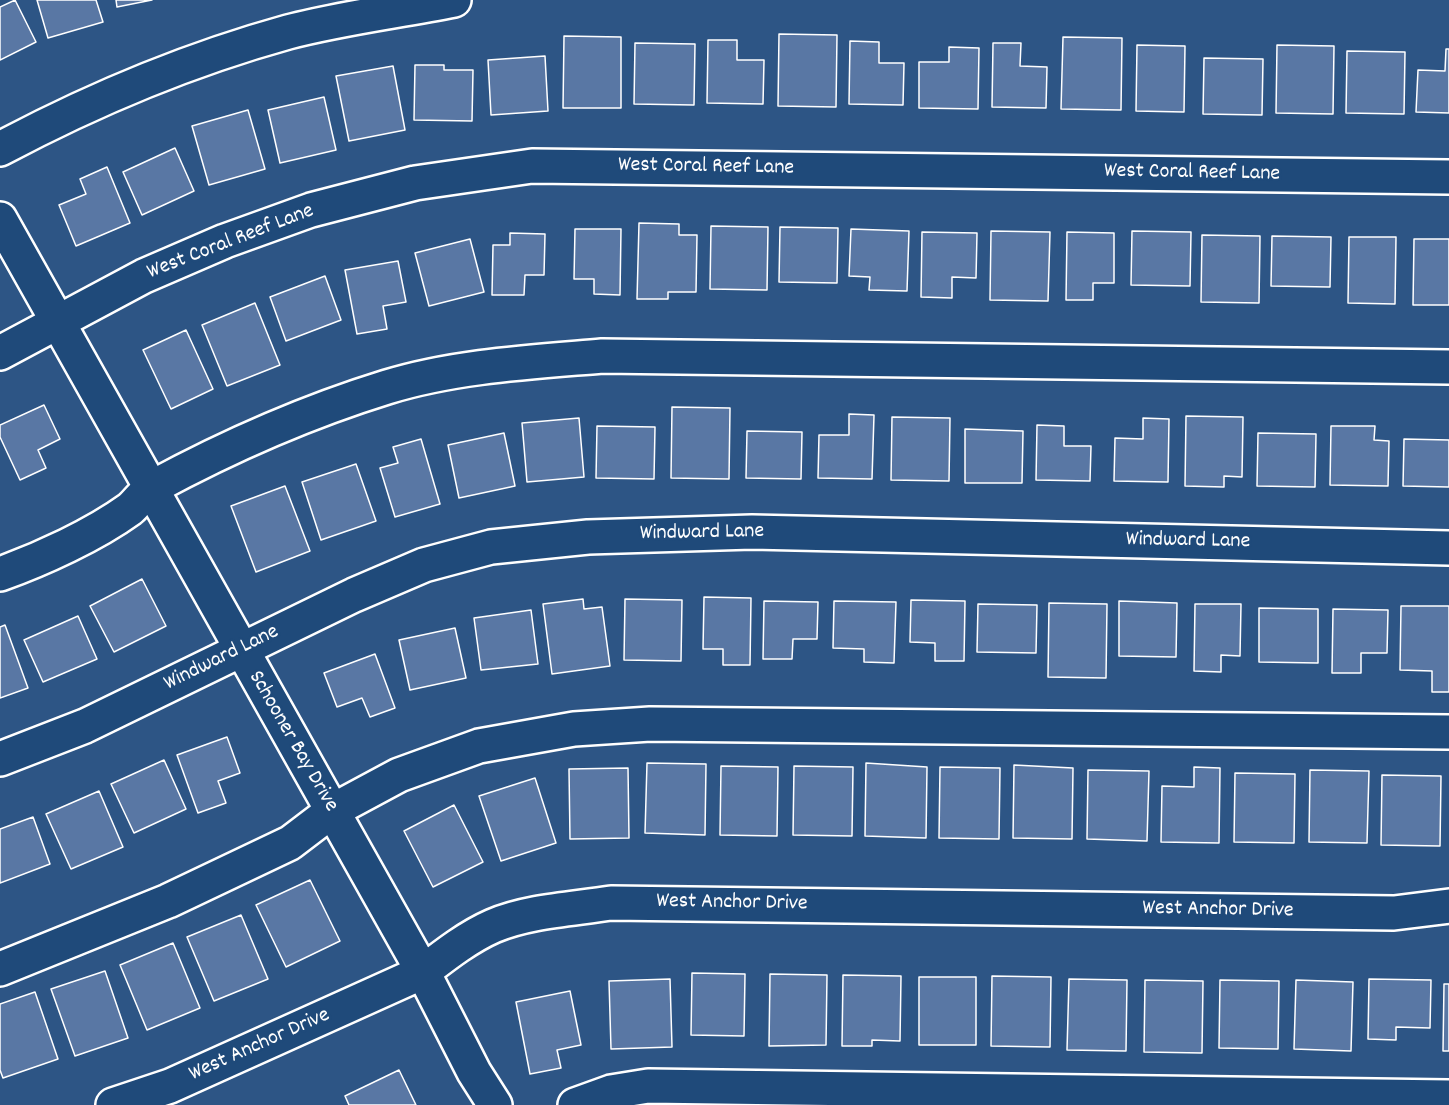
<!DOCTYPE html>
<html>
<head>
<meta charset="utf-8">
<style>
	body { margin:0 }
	canvas { display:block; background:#2d5585 }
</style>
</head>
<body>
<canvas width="1449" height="1105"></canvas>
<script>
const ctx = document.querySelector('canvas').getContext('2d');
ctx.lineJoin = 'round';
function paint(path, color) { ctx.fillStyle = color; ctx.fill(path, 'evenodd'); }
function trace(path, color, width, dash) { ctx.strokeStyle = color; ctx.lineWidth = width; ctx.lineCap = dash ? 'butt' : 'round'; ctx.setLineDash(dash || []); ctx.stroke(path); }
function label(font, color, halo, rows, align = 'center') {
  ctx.font = font + ' Dekko,sans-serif'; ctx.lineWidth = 5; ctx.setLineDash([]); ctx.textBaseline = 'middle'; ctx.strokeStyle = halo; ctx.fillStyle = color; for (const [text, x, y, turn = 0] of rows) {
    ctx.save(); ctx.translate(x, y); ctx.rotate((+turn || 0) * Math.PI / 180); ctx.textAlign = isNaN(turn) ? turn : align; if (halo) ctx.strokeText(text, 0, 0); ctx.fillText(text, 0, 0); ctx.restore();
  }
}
const building = new Path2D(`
	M15,0L36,42L0,60V7Z
	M37,0H96L103,22L48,38Z
	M116,0H152L117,7Z
	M779,34L837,35L836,107L778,106Z
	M564,36L621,37V108H563Z
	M1063,37L1122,38L1121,110L1061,109Z
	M708,40H737V60H764L763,104L707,103Z
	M850,41L879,42V63H904L903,105L849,104Z
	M635,43L695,44L694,105L634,104Z
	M993,43H1021L1020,66L1047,67L1046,108L992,107Z
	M1137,45L1185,46L1184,112L1136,111Z
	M1277,45L1334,46L1333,114L1276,113Z
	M949,47L979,48L978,109L919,108V62H949Z
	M1446,49H1449V113L1416,112L1418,70L1445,71Z
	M1347,51L1405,52L1404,114L1346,113Z
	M545,56L548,111L491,115L488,60Z
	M1204,58L1263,59L1262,115L1203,114Z
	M415,65H444V70H473L472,121L414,120Z
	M393,66L405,130L349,141L336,76Z
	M324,97L336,150L280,163L268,110Z
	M248,110L265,169L209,185L192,126Z
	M175,148L194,191L142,215L123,172Z
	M107,167L130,223L76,246L59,205L86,194L80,179Z
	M639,223L679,224V235H697L696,292H668V299H637Z
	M711,226L768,227L767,290L710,289Z
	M780,227L838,228L837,283L779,282Z
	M575,229H621L620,295L594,294V279H574Z
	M851,229L909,231L907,291L869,290L870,277L849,276Z
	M991,231L1050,232L1048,301L990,300Z
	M1132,231L1191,232L1190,286L1131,285Z
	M922,232L977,233L976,278L952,277V298L921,297Z
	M1067,232L1114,233V283H1093V300H1066Z
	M510,233L545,234L544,275H525L524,295H492L493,245H510Z
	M1202,235L1260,236L1259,303L1201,302Z
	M1272,236L1331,237L1330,287L1271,286Z
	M1349,237H1396L1395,304L1348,303Z
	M470,239L484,292L429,306L415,253Z
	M1414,239H1449V305H1413Z
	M398,261L406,302L383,306L387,329L357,334L345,270Z
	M325,276L341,320L286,341L270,297Z
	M255,303L280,365L227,386L202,325Z
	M186,330L213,389L171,409L143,350Z
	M44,405L60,439L38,450L46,468L20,480L0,437V425Z
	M672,407L730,408L729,479L671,478Z
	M849,414L874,415L872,479L818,478L819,435H849Z
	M1186,416L1243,417L1242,477L1224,476V487L1185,486Z
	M892,417L950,418L949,481L891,480Z
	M579,418L584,477L527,482L522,423Z
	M1143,418L1169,419L1168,482L1114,481L1115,438L1143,439Z
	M1037,425L1064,426V446H1091L1090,481L1036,480Z
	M597,426L655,427L654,479L596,478Z
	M1331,426H1375L1374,440L1389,441L1388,486L1330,485Z
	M965,429L1023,431L1022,483H965Z
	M747,431L802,432L801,479L746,478Z
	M504,433L515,486L459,498L448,445Z
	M1258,433L1316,434L1315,487L1257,486Z
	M421,439L440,504L395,517L380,468L398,463L393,447Z
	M1404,439L1449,440V487L1403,486Z
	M356,464L376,521L321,540L302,482Z
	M285,486L310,551L256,572L231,506Z
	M142,579L166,626L114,652L90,606Z
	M704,597L751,598L750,665H723V649H703Z
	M583,599L584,609L602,607L610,666L552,674L543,604Z
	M625,599L682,600L681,661L624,660Z
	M911,600L965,601L964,661H935V643L910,642Z
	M764,601L818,602L817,639H793L792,659H763Z
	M834,601L896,602L894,663L864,662V649L833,648Z
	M1119,601L1177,603L1176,657L1119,656Z
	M1049,603L1107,604L1106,678L1048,677Z
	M978,604L1037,605L1036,653L977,652Z
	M1195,604H1241L1240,656L1221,655V672L1194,671Z
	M1401,606H1449V692H1432V671L1400,670Z
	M1259,608L1318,609V663L1259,662Z
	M1333,609L1388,610L1387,653H1361V673H1332Z
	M531,610L538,664L481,670L474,618Z
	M78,616L97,659L43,682L24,640Z
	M5,625L28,688L0,698V627Z
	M455,628L466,678L410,690L399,640Z
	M375,654L395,708L370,717L362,698L337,707L324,673Z
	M227,737L240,773L218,781L226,803L198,813L177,755Z
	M164,760L186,809L134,833L111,784Z
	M647,763L706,764L705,835L645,833Z
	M866,763L927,767L926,838L865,836Z
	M1014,765L1073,768L1072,839L1013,838Z
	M721,766L778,767L777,836L720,835Z
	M794,766L853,767L852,836L793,835Z
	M940,767L1000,768L999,839L939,838Z
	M1194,767L1220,768L1219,843L1161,842L1162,786L1194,787Z
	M628,768L629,838L570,839L569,769Z
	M1088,770L1149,771L1147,841L1087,839Z
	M1310,770L1369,771L1367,843L1309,842Z
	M1235,773L1295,774L1294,843L1234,842Z
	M1382,775L1441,776L1440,846L1381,845Z
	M535,778L556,843L501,861L479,796Z
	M99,791L123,847L71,869L46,814Z
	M454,805L483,862L433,887L404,831Z
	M33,817L50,864L0,883V829Z
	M310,880L340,941L286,967L256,905Z
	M241,915L268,979L214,1001L187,937Z
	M173,943L200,1008L147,1030L120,965Z
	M105,971L128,1038L75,1056L51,989Z
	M692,973L745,974L744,1036L691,1035Z
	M770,974L827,975L826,1045L769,1046Z
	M843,975L901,976L900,1041L872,1040V1046H842Z
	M992,976L1051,977L1050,1047L991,1046Z
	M919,977H976V1045H919Z
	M670,979L672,1047L611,1049L609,981Z
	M1069,979L1127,980L1126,1051L1067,1050Z
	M1369,979L1431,980L1430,1028L1396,1027V1040L1368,1039Z
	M1145,980L1203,981L1202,1053L1144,1052Z
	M1220,980L1279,981L1278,1049L1219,1048Z
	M1296,980L1353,982L1351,1051L1294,1049Z
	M1444,984H1449V1051H1443Z
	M570,991L581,1045L557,1050L561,1068L530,1074L516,1002Z
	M35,992L58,1059L3,1078L0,1070V1004Z
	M399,1070L416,1105H349L345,1096Z`);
paint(building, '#5977a4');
trace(building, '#fff', 1.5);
const minor = new Path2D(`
	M0,149C92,100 187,60 288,32C341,18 399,11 454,0
	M0,219L423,972L474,1072L495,1105
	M0,353L144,276L225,241L311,210L415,183L532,166L1449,177
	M0,574C42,559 94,535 130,509C138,502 144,492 153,487C227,447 306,412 387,387C455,366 531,362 602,356L1449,367
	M0,759L85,726L354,595L424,565L491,547L588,537L752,532L1449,548
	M0,969L168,901L290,843L332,811L399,775L479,746L574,729L650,724L1449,732
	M113,1105L170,1086L423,972C445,955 468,937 493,926C528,911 573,909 611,903L1394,913L1449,906
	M575,1105L611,1092L648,1086L1449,1097`);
trace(minor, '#fff', 38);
trace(minor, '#1f4a7a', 33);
label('22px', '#fff', '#1f4a7a', [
	["West Coral Reef Lane",706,168,1],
	["West Coral Reef Lane",1192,174,1],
	["West Coral Reef Lane",231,243,-21],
	["Windward Lane",702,534,-1],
	["Windward Lane",1188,542,1],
	["Windward Lane",222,659,-26],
	["Schooner Bay Drive",292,742,60],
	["West Anchor Drive",732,904,1],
	["West Anchor Drive",1218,911,1],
	["West Anchor Drive",260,1046,-24]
]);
</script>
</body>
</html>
